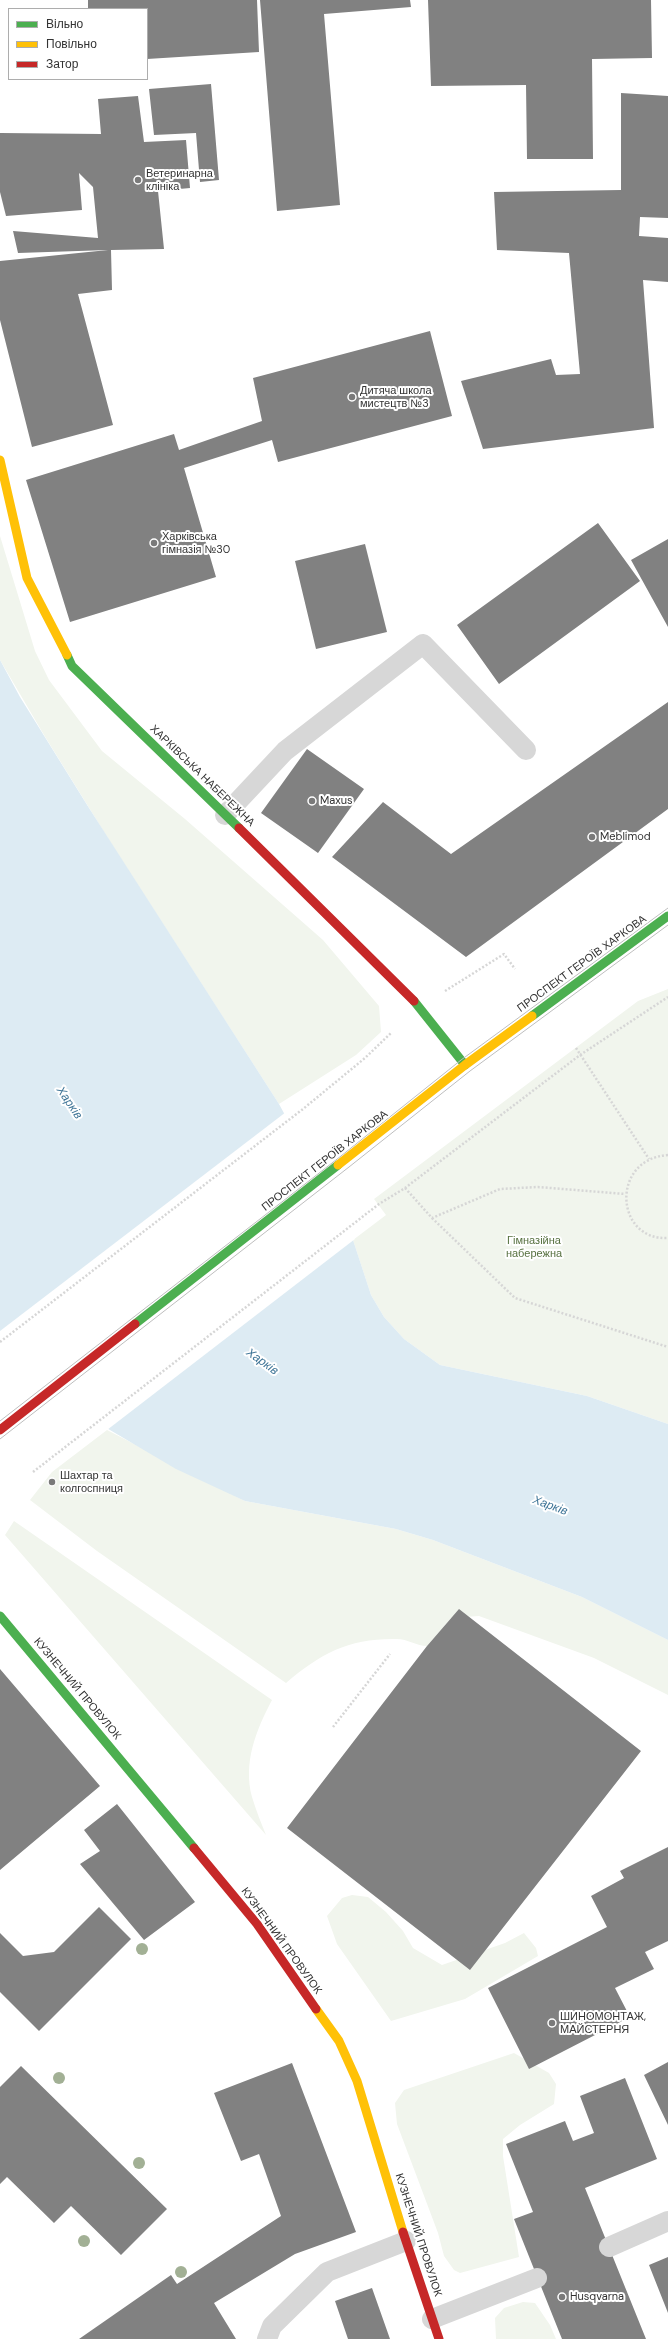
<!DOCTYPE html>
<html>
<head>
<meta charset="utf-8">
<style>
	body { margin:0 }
	#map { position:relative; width:668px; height:2339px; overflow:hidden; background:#fff; font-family:"DM Sans",sans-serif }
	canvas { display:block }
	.legend { position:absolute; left:8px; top:8px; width:140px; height:72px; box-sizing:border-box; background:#fff; border:1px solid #adadad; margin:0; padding:5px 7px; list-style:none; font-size:12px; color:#333 }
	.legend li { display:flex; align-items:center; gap:8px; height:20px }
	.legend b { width:20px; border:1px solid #adadad }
</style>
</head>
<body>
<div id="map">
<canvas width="668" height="2339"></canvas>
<ul class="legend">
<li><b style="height:5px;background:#4caf50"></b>Вільно</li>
<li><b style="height:5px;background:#ffc107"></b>Повільно</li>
<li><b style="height:5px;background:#c62828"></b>Затор</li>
</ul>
</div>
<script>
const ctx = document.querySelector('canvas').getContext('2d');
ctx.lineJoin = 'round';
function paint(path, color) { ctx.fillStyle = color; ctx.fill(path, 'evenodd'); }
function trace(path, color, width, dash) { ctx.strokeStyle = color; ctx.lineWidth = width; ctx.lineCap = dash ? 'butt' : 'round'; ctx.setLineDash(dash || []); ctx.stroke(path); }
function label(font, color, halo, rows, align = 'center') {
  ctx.font = font + ' "DM Sans",sans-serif'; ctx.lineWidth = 4; ctx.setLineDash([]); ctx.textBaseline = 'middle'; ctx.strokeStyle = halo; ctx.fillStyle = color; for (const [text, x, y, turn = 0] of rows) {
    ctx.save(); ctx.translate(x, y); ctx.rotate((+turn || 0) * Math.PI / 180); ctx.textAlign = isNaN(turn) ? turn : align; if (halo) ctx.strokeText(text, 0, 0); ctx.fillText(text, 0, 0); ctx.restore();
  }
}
paint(new Path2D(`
	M0,536L35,651L49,680L102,751L185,819L323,940L379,1006L381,1032L356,1055L279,1104L109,840L44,735L0,660Z
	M668,989V1424L587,1396L440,1365L404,1339L384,1317L371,1295L353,1240L386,1215L374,1199L638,1001Z
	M107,1430L245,1501L396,1529L433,1540L582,1597L668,1640V1695L594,1658L479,1616L451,1618L427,1646C417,1646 407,1639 397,1639C350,1638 321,1653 286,1683L97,1551L30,1500L52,1472Z
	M14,1521L272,1700C256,1730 243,1763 252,1797C256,1810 261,1823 266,1835L5,1535Z
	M352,1895L368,1897L386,1912L403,1931L413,1948L442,1965L505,1943L524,1933L536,1948L538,1956L465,1999L391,2021L337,1944L327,1916L342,1898Z
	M514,2053L549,2073L556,2084L554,2104L520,2125L503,2139V2156L519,2257L460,2273L454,2270L444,2256L438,2233L397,2124L395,2103L404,2090Z
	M523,2302L535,2303L550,2325L556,2339H496L495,2318L504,2308Z`), '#f1f5ed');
paint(new Path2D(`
	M0,660L20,697L89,808L279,1104L353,1240L371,1295L384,1317L404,1339L440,1365L587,1396L668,1424V1640L582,1597L433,1540L396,1529L245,1501L176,1469L88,1417L0,1352Z`), '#ddebf3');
paint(new Path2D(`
	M286,1112L355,1239L107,1430L87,1418L0,1355V1331Z`), '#fff');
paint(new Path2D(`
	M88,0H257L259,52L147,59V9H88Z
	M260,0H410L411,7L324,14L340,205L277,211Z
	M428,0H651L652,58L592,59L593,159H527L526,85L431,86Z
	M211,84L219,180L200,182L196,133L154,135L149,89Z
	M621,93L668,96V218L640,217L639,236L668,238V282L643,280L654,428L483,449L461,381L551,359L556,375L580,374L569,253L497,250L494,192L621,190Z
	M138,96L144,142L186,140L190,188L158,191L164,249L111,250L112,290L78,294L113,425L32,447L0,320V261L108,250L18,253L13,231L98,238L93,187L79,173L82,210L6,216L0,192V133L101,134L98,99Z
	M430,331L452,416L278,462L272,440L184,468L216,577L70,622L26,480L174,434L179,450L262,421L253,378Z
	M598,523L640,581L499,684L457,625Z
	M668,539V627L631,560Z
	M365,544L387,632L316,649L295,561Z
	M668,702V809L466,957L332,857L383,802L451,854Z
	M307,749L364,789L318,853L261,813Z
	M459,1609L641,1751L470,1970L287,1828L427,1646Z
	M0,1669L100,1786L0,1870Z
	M117,1804L195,1902L144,1940L80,1864L100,1851L84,1830Z
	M668,1847V1941L645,1952L654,1969L615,1988L630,2017L529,2069L488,1988L607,1927L591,1896L624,1878L620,1871Z
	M99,1907L131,1939L39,2031L0,1992V1933L23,1956L54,1952Z
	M668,2062V2125L644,2075Z
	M292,2063L356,2232L295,2254L214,2303L236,2339H79L171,2275L177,2284L281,2216L259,2154L241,2161L214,2093Z
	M21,2066L167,2209L121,2255L71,2206L54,2223L7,2177L0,2184V2087Z
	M625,2078L657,2159L585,2188L646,2339H562L514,2219L533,2212L506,2144L565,2121L573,2141L594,2133L580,2096Z
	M668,2257V2313L649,2265Z
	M372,2288L390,2339H348L335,2301Z`), '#818181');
trace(new Path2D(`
	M445,991L504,954L515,969
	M576,1048L649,1159
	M668,1155C610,1159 615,1241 668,1238
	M405,1188L432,1218L500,1189L538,1187L625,1194
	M432,1218L515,1298L668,1347
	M0,1342L303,1109L365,1058L391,1033
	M33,1472L379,1204L405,1188L580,1055L668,997
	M333,1727L390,1654`), '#d6d6d6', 2.5, [2, 2]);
trace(new Path2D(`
	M225,815L285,751L423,644L526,750
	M609,2247L668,2221
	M432,2319L537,2278
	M267,2339L272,2326L327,2272L406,2241`), '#d7d7d7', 20);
trace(new Path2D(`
	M67,655L72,666L239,828
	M414,1001L465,1065
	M532,1016L668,916
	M135,1324L338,1165
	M0,1616L194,1848`), '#4caf50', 9);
trace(new Path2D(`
	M0,460L27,578L67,655
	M338,1165L465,1065L532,1016
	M316,2009L339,2041L357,2081L403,2232`), '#ffc107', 9);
trace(new Path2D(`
	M239,828L414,1001
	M0,1430L135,1324
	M194,1848L257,1924L316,2009
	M403,2232L439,2339`), '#c62828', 9);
trace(new Path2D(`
	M0,1421L341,1156L461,1060L668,908
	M0,1439L349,1167L470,1071L668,925`), '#bebebe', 1);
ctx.fillStyle = '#a2b095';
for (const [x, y] of [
	[142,1949],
	[59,2078],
	[139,2163],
	[84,2241],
	[181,2272]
]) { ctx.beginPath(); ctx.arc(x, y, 6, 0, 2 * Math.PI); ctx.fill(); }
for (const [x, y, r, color] of [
	[138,180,4,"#7a7a7a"],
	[352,397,4,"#7a7a7a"],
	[154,543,4,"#7a7a7a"],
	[312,801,4,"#7a7a7a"],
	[592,837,4,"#7a7a7a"],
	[52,1482,4,"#7a7a7a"],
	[552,2023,4,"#7a7a7a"],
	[562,2297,4,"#7a7a7a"]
]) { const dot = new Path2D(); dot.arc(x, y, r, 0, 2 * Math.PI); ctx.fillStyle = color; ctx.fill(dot); trace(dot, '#fff', 1.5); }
label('11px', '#333', '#fff', [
	["Ветеринарна",146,174],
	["клініка",146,187],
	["Дитяча школа",360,391],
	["мистецтв №3",360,404],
	["Харківська",162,537],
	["гімназія №30",162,550],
	["Maxus",320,801],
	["Meblimod",600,837],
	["Шахтар та",60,1476],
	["колгоспниця",60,1489],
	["ШИНОМОНТАЖ,",560,2017],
	["МАЙСТЕРНЯ",560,2030],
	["Husqvarna",570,2297]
], 'left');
label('11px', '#333', '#fff', [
	["ХАРКІВСЬКА НАБЕРЕЖНА",202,776,44],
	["ПРОСПЕКТ ГЕРОЇВ ХАРКОВА",582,964,-36],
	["ПРОСПЕКТ ГЕРОЇВ ХАРКОВА",325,1161,-38],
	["КУЗНЕЧНИЙ ПРОВУЛОК",77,1689,50],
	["КУЗНЕЧНИЙ ПРОВУЛОК",281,1941,54],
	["КУЗНЕЧНИЙ ПРОВУЛОК",418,2235,72]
]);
label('11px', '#56703f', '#fff', [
	["Гімназійна",534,1241],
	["набережна",534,1254]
]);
label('italic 12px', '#3f7597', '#fff', [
	["Харків",69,1103,56],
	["Харків",262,1362,36],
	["Харків",550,1506,20]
]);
</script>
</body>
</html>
